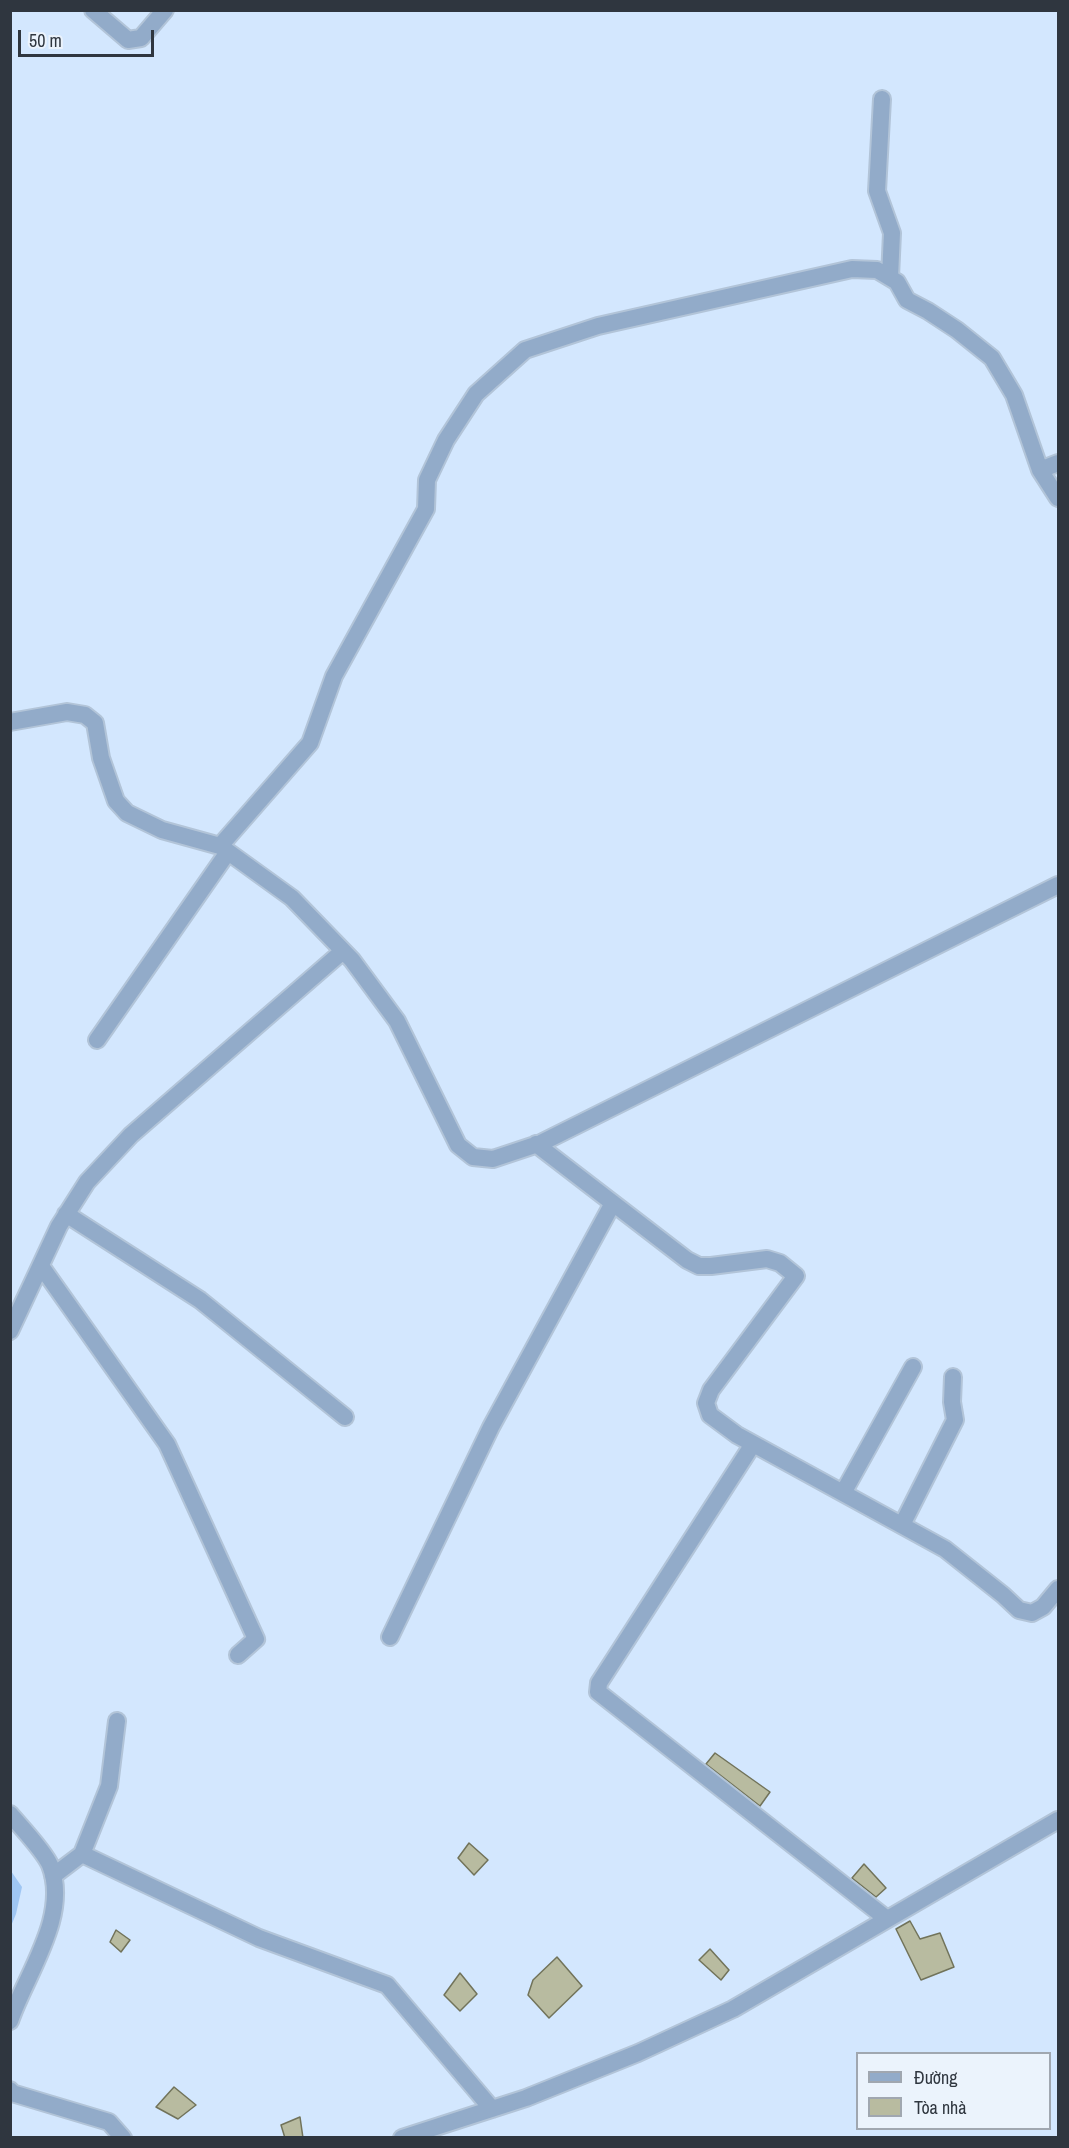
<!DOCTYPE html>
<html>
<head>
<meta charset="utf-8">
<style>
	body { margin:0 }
	#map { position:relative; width:1069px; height:2148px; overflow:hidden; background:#d3e7fe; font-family:"Archivo Narrow",sans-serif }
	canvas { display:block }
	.frame { position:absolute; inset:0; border:12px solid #2f363f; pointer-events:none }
	.legend { position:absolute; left:856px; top:2052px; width:195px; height:78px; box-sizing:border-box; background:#ebf3fc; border:2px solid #a0a7b0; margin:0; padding:8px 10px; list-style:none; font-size:18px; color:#2f363f }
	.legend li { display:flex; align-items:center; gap:12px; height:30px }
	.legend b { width:30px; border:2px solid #a0a7b0 }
	.scale { position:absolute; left:18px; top:30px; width:136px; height:27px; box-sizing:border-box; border:3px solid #2f363f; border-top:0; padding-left:8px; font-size:18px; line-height:21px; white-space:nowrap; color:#2f363f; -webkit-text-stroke:4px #ebf3fc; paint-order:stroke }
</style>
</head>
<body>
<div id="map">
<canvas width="1069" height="2148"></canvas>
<div class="frame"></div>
<ul class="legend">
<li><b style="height:8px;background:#92abc9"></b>Đường</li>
<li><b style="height:16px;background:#b8bba0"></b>Tòa nhà</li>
</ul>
<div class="scale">50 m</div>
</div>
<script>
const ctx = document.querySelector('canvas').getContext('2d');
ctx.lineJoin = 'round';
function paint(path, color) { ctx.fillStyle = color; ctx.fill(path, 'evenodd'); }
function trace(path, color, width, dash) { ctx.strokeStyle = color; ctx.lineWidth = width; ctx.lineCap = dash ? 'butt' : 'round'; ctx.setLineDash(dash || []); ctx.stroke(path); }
paint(new Path2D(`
	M11,1871L22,1887L16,1914L11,1926Z`), '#9fc6f3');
const building = new Path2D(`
	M715,1753L770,1792L760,1806L706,1764Z
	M469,1843L488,1860L474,1875L458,1858Z
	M864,1864L886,1888L876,1897L852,1878Z
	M910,1921L920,1939L940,1933L954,1967L921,1980L896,1929Z
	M116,1930L130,1940L121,1952L110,1942Z
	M710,1949L729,1970L721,1980L699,1960Z
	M557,1957L582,1986L549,2018L528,1995L533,1980Z
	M460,1973L477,1994L460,2011L444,1995Z
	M174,2087L196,2105L178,2119L156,2107Z
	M300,2117L303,2138H285L281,2125Z`);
paint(building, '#b8bba0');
trace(building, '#71735a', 1.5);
const street = new Path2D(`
	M93,10L128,40L141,38L165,10
	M882,99L877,191L892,233L890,277
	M1040,470L1058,463
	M10,722L67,712L85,715L95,723L101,758L116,801L127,813L162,830L220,846L292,898L352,960L397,1021L458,1145L473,1157L493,1159L541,1143L1058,885
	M220,846L310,743L334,676L426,509L427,480L446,440L476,394L525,350L598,326L852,269L877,270L897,282L907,300L928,311L957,330L992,358L1014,395L1040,470L1058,498
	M97,1040L228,852
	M536,1144L687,1260L699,1266H711L767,1259L780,1263L796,1276L711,1390L706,1403L710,1415L737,1435L945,1549L1003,1595L1019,1610L1032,1613L1043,1607L1058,1589
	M66,1214L200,1300L345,1417
	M41,1266L167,1444L256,1639L238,1655
	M10,1331L59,1226L87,1182L131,1135L343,951
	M753,1444L599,1683L598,1692L887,1919
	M843,1493L913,1367
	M902,1525L955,1420L952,1402L953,1377
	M390,1637L491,1427L613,1203
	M10,1814C21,1827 44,1851 50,1865C70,1916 26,1974 10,2021
	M82,1854L109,1786L117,1721
	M53,1876L82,1854L259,1938L387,1985L492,2109
	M10,2090L12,2093L109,2122L123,2138
	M402,2138L526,2098L638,2053L733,2009L1058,1820`);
trace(street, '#b2c4d8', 20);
trace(street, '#92abc9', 16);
</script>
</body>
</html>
